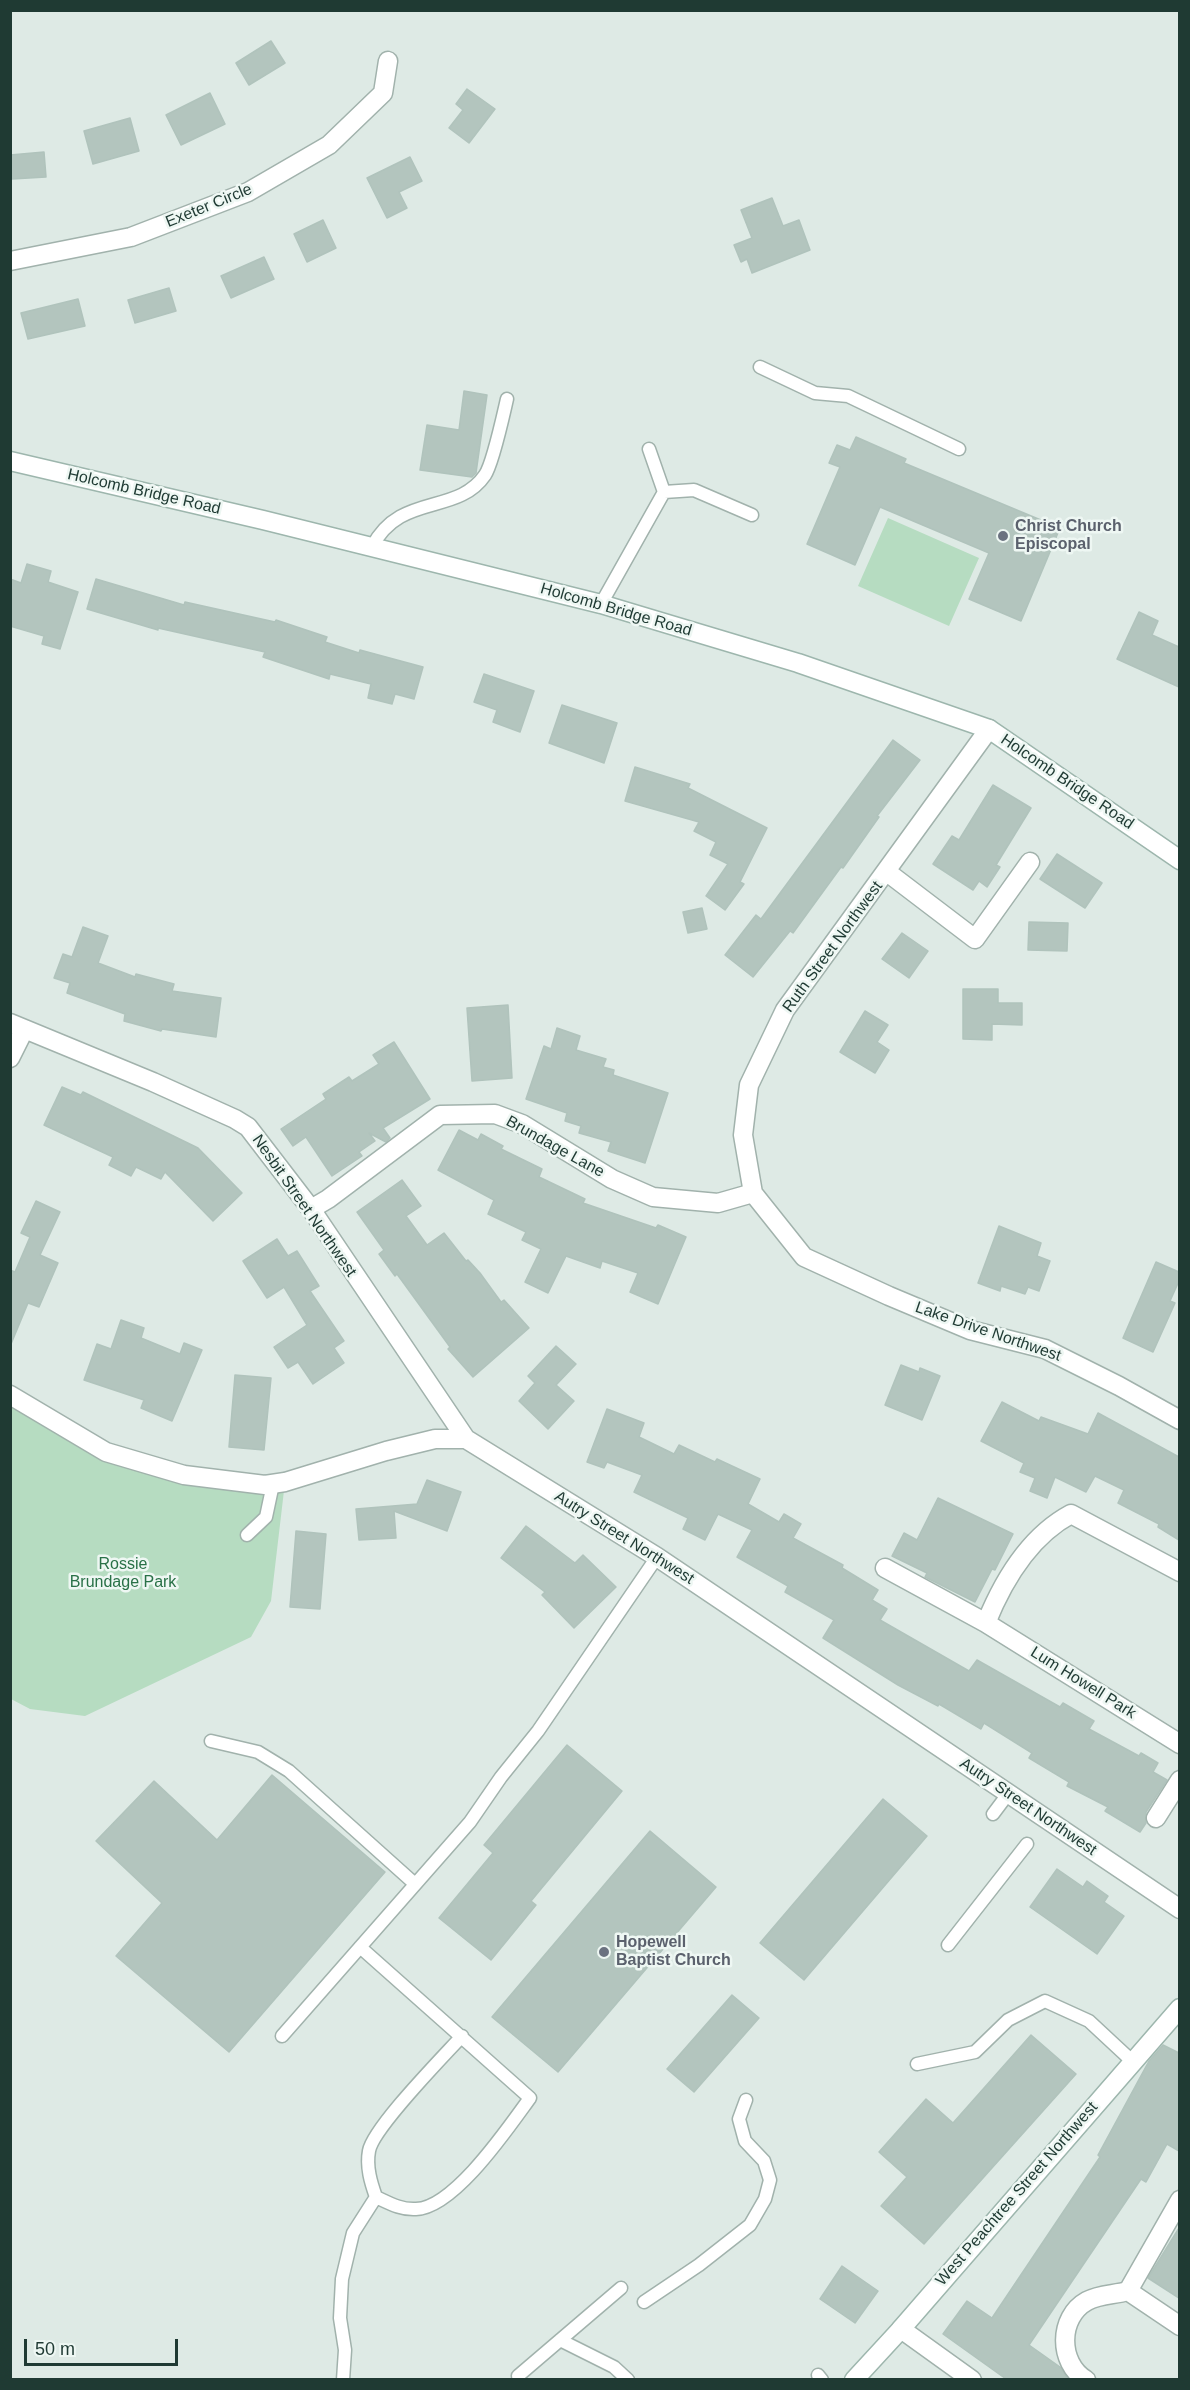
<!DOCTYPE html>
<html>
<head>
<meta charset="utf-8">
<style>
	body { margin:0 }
	#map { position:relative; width:1190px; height:2390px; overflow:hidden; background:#deeae5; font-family:Arial,sans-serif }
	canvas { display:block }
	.frame { position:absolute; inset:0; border:12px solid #1f3a33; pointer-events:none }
	.scale { position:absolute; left:24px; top:2339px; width:154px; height:27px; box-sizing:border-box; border:3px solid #1f3a33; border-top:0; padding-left:8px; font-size:18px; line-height:21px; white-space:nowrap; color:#1f3a33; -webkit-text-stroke:4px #eef7f3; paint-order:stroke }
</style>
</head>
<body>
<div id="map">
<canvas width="1190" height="2390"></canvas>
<div class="frame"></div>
<div class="scale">50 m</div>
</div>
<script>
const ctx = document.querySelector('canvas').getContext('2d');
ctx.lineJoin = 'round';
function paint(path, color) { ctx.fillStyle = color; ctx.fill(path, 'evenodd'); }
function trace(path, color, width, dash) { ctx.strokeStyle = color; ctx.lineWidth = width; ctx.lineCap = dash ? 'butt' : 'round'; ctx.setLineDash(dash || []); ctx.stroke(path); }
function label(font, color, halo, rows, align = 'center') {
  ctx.font = font + ' Arial,sans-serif'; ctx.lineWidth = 5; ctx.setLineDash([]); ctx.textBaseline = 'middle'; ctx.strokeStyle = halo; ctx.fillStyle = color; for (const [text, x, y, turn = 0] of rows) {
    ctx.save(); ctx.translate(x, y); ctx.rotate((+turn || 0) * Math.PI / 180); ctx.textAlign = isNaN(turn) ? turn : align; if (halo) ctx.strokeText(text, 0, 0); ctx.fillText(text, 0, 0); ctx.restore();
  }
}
paint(new Path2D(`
	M888,518L979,558L949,626L858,586Z
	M11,1395L106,1452L175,1473L285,1482L271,1601L251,1637L85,1716L30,1709L11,1699Z`), '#b6dcc1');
const building = new Path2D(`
	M271,41L285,63L249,85L236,63Z
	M467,89L495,109L469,143L449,128L463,110L456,104Z
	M210,93L225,124L181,145L166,115Z
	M130,118L139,151L93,164L84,131Z
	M44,152L46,177L12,179L10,155Z
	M410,157L422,181L399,192L407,208L387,218L367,178Z
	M772,198L783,226L799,220L810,250L752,273L747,259L741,262L734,245L752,238L741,210Z
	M323,220L336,248L307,262L294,234Z
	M264,257L274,279L231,298L221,276Z
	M169,288L176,311L135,323L128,300Z
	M78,299L85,326L28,339L21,313Z
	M464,391L487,395L476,473L472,477L420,470L427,425L459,430Z
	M856,437L906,459L904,463L1060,528L1021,621L969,599L989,553L880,507L855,565L807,544L840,467L829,463L837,445L850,450Z
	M27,564L51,571L48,582L78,592L60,649L42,644L44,636L10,626V579L21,583Z
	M96,579L184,605L185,602L275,622L276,620L327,637L325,642L359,653L360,650L423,667L414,699L395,694L392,704L368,698L371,684L330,674L329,679L263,657L265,652L158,628V630L87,609Z
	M1139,612L1158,621L1152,635L1179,647V687L1117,659Z
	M484,674L534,691L520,732L493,722L497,710L474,702Z
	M562,705L617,723L604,763L549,743Z
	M893,740L920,760L877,816L879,817L843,868L841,867L793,933L790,931L753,977L725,955L756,915L761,919Z
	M635,767L690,784L688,788L767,828L740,882L744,884L725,910L706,896L728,864L710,855L716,842L694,831L699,822L625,801Z
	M993,785L1031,808L996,865L1000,867L987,887L979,881L973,890L933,864L952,836L959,840Z
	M1057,854L1102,883L1085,908L1040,879Z
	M702,908L707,929L688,933L683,912Z
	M1029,922L1068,923L1067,951L1028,950Z
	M83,927L108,936L98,963L135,977L136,974L174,984L172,991L221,998L216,1037L162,1029L161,1031L124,1021L125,1014L67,993L70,983L54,978L63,954L72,957Z
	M902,933L928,951L909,978L882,959Z
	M963,989H998V1003H1022V1025L992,1024V1040L963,1039Z
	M508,1005L512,1078L472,1081L467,1008Z
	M865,1011L888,1025L877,1042L889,1050L875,1073L840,1052Z
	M557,1028L580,1036L576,1050L606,1059L603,1067L614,1070L613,1075L668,1093L645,1163L608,1151L611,1142L579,1133L581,1126L565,1121L567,1113L526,1099L544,1046L551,1049Z
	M394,1042L430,1099L383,1128L390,1138L386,1142L369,1133L375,1141L359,1152L362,1156L332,1176L306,1137L293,1146L281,1129L326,1099L323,1094L349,1077L352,1081L379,1064L373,1055Z
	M62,1087L81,1095L83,1092L198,1148L242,1193L213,1221L165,1172L161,1179L136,1167L131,1176L109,1165L113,1157L44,1125Z
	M459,1130L478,1140L481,1134L503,1146L501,1149L542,1169L539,1177L585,1199L583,1203L656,1228L658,1225L686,1237L658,1304L630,1292L638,1273L602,1261L600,1268L566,1256L548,1293L525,1282L541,1249L522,1240L526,1232L488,1214L494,1200L438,1170Z
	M402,1180L421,1206L406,1216L427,1245L444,1233L466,1261L468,1260L480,1273L501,1302L504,1300L529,1328L473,1377L448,1349L450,1347L397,1274L395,1276L379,1254L384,1250L357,1212Z
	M36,1201L60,1212L40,1255L58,1263L39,1307L28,1303L11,1344L10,1270L15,1272L30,1237L21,1233Z
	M999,1226L1041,1243L1037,1256L1050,1261L1039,1291L1028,1287L1025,1294L1001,1286L1000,1291L978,1283Z
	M277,1239L288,1256L297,1251L319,1286L310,1291L344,1341L334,1348L344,1363L313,1384L298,1362L288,1368L274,1347L307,1325L284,1287L267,1298L243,1261Z
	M1156,1262L1179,1272V1281L1170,1301L1175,1303L1153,1352L1123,1338Z
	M121,1320L144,1328L141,1338L180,1354L184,1343L202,1350L172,1421L141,1408L144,1400L84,1380L97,1344L111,1349Z
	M556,1346L576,1364L556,1385L574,1401L548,1429L519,1401L535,1383L528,1376Z
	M901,1365L919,1372L920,1368L940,1376L922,1420L885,1405Z
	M235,1375L271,1378L264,1450L229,1447Z
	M1002,1402L1039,1421L1041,1417L1088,1434L1098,1413L1179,1457V1540L1158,1527L1159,1524L1118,1503L1124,1490L1095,1476L1086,1492L1055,1477L1047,1498L1030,1491L1035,1478L1020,1472L1024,1463L981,1441Z
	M607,1409L644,1423L639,1437L674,1454L679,1445L715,1462L717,1459L760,1479L748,1504L779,1522L784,1514L801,1524L793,1538L843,1565L842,1568L878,1590L872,1600L887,1609L880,1620L969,1671L977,1660L1060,1707L1063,1703L1094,1721L1089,1729L1139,1756L1141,1753L1158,1763L1153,1772L1167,1780L1146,1812V1823L1140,1832L1105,1811L1108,1807L1067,1786L1069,1782L1029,1758L1032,1753L984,1723L981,1729L939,1704L938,1706L898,1685L823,1638L834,1620L785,1592L788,1586L737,1557L752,1530L718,1514L705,1540L683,1529L688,1518L634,1492L642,1475L607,1462L604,1468L587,1462Z
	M427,1480L461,1492L447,1531L394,1511L396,1538L359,1540L356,1509L417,1504Z
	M938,1498L1013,1534L995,1570L992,1569L975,1602L925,1577L927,1573L892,1556L904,1533L917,1540Z
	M526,1526L575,1563L583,1555L616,1587L574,1628L542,1595L545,1592L501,1558Z
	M296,1531L326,1534L320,1609L290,1607Z
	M567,1745L622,1791L531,1901L536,1905L491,1960L439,1918L493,1853L484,1845Z
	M272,1775L385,1872L229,2052L116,1956L162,1903L96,1841L154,1781L217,1840Z
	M883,1799L927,1836L804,1980L760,1943Z
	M650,1831L716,1887L558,2072L492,2017Z
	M1057,1869L1083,1887L1087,1881L1108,1896L1104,1902L1124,1916L1097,1954L1030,1907Z
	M732,1995L759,2018L694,2092L667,2069Z
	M1031,2035L1076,2074L924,2244L881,2206L907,2177L879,2152L926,2099L953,2123Z
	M1163,2045L1179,2053V2151L1167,2144L1146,2182L1141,2179L1029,2345L1060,2367L1068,2379H1006L943,2334L967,2301L992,2318L1100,2157L1098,2155L1149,2061Z
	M1179,2228V2298L1148,2278Z
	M842,2266L878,2291L855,2323L820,2299Z`);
paint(building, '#b3c5be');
trace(building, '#b0c3bc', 1.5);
const lane = new Path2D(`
	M760,367L815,393L848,396L959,449
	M664,492L694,490L752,515
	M372,547C400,492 457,516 485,475C493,463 503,416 507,399
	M601,604L664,492L649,449
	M247,1535L266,1517L273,1484
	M211,1741L258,1752L289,1771L415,1884
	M993,1814L1008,1794
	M948,1945L1027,1844
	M360,1947L530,2098C508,2128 454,2208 416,2209C401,2210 389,2203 376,2197C371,2183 366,2167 369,2151C373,2128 443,2057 462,2036
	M282,2036L470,1822L501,1777L538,1731L657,1557
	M917,2064L975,2052L1008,2020L1045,2001L1089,2021L1132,2061
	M644,2302L699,2265L750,2225L765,2199L770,2180L764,2161L745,2141L739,2119L746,2100
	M560,2340L614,2367L628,2380
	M818,2375L822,2380
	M518,2376L621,2288
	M343,2380L345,2350L340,2318L342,2279L353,2233L376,2197`);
const street = new Path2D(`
	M10,261L131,237L248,192L329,145L383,93L388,61
	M989,729L785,1010L749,1085L743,1135L753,1193L804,1257L889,1296L970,1330L1045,1349L1119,1386L1180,1420
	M887,872L975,939L1030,862
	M10,1023L153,1082L235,1119L248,1127L311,1209L466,1439
	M10,1058L24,1030
	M311,1209L328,1199L440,1115L495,1114L522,1124L612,1179L653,1197L718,1203L753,1193
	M10,1395L106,1452L184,1475L265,1485L285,1482L386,1451L435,1439H466L657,1557L1180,1909
	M885,1568L986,1623L1180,1744
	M986,1623C1003,1581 1030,1536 1071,1514L1180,1572
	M1156,1818L1180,1780
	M1128,2291L1180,2200
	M1128,2291L1180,2326
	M901,2329L972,2380
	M1086,2380C1058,2363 1058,2317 1087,2301C1100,2294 1114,2295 1128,2291`);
const secondary = new Path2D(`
	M10,461L263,520L601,604L798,663L989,729L1180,860
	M854,2380L901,2329L1180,2008`);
trace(lane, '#a1b2ac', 15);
trace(street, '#a1b2ac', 21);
trace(secondary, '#9db6ad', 21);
trace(lane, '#fff', 12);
trace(street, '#fff', 18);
trace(secondary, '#fff', 18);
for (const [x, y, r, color] of [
	[1003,536,6,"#6b7280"],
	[604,1952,6,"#6b7280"]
]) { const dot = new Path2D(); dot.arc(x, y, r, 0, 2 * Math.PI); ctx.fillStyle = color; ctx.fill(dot); trace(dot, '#eef7f3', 2); }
label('16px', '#1f3a33', '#eef7f3', [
	["Exeter Circle",209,206,-22],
	["Holcomb Bridge Road",144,492,13],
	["Holcomb Bridge Road",616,610,16],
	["Holcomb Bridge Road",1067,782,34],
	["Ruth Street Northwest",833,947,-54],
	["Brundage Lane",555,1147,29],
	["Nesbit Street Northwest",304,1206,55],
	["Lake Drive Northwest",988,1332,19],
	["Autry Street Northwest",624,1538,32],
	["Lum Howell Park",1083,1683,32],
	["Autry Street Northwest",1028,1807,34],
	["West Peachtree Street Northwest",1017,2194,-49]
]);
label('bold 16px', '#5b616d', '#eef7f3', [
	["Christ Church",1015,527],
	["Episcopal",1015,545],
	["Hopewell",616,1943],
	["Baptist Church",616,1961]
], 'left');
label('16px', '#297147', '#eef7f3', [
	["Rossie",123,1565],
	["Brundage Park",123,1583]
]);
</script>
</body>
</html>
